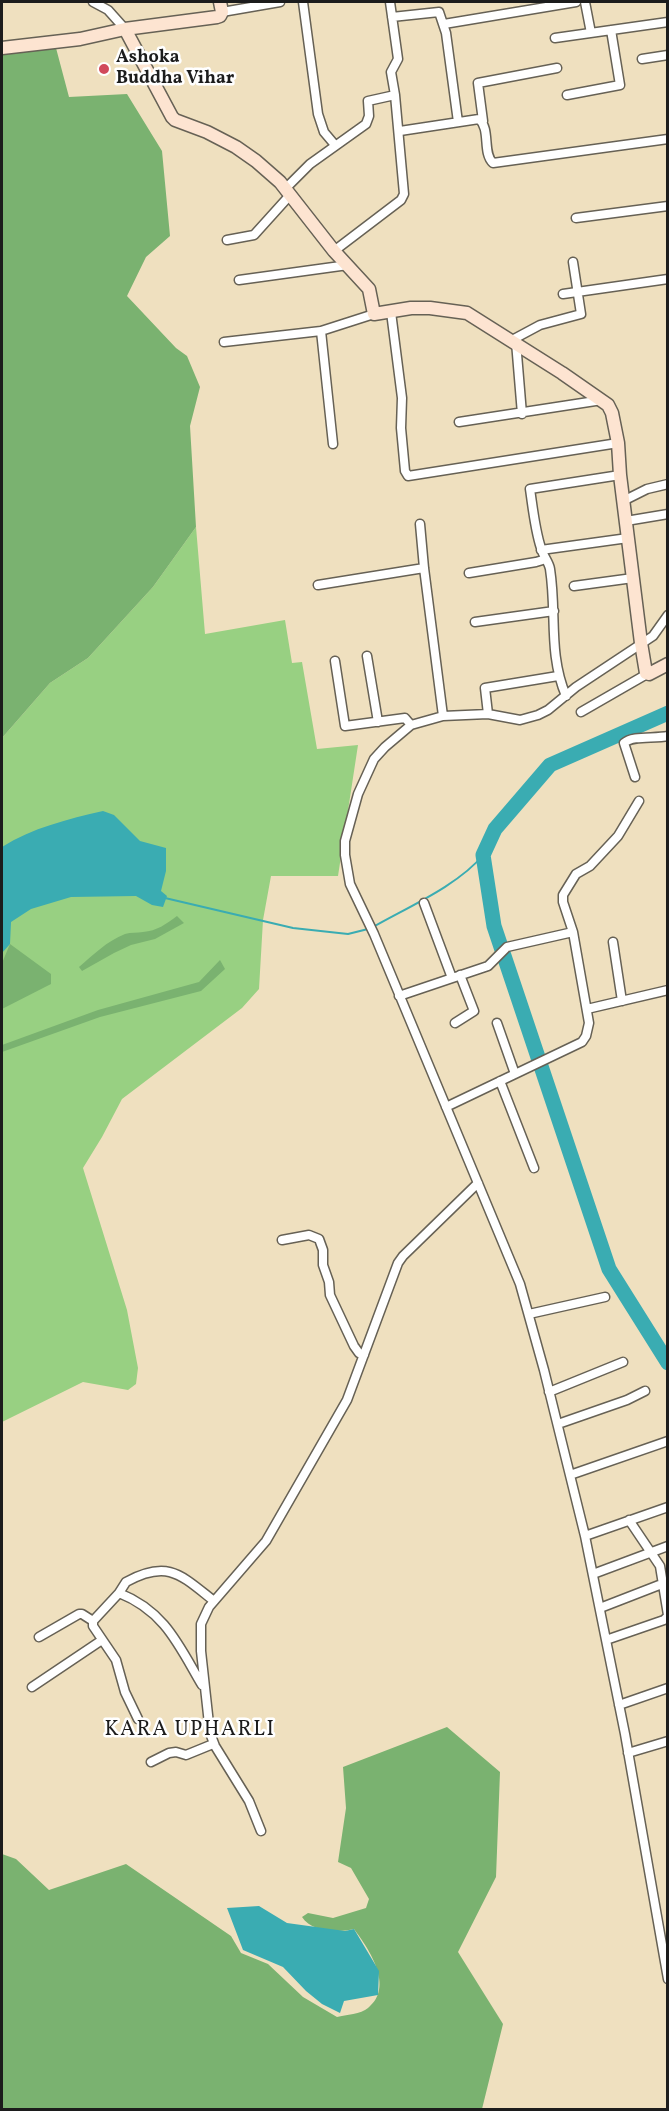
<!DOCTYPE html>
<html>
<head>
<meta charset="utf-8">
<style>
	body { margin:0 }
	#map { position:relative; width:669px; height:2111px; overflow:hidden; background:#efe0bf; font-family:Vollkorn,serif }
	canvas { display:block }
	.frame { position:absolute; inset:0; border:3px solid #1c1c1c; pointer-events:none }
</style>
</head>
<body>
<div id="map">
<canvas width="669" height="2111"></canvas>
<div class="frame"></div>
</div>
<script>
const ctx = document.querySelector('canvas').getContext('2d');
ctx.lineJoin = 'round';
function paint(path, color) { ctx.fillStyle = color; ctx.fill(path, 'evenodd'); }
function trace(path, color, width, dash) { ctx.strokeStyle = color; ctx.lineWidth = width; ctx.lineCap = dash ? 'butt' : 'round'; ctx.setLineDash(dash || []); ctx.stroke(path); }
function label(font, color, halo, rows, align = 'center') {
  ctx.font = font + ' Vollkorn,serif'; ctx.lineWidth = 5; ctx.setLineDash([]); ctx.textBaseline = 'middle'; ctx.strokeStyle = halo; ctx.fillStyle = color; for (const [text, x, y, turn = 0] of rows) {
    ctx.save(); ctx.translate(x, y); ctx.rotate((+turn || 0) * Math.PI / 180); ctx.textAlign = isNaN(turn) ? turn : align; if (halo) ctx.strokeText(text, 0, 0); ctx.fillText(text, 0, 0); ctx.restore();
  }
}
paint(new Path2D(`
	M196,527L205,634L285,620L292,663L302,662L317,749L358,745L338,876H271L263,920L259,989L242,1008L122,1099L102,1137L83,1168L127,1310L138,1368L136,1384L128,1390L83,1382L2,1422V738L50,683L88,658L153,587Z`), '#98d082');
paint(new Path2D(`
	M56,48L69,97L127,94L162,151L170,236L146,257L127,296L176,348L187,356L200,387L190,426L196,527L153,587L88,658L50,683L2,738V55Z
	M177,916L184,923L155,939L131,945L114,953L82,971L79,967C93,955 107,941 125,934C131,932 137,933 143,932C157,931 166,924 177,916Z
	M10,944L51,974V984L2,1009V963Z
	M220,960L225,969L201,991L100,1017L2,1052V1045L98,1010L199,982Z
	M447,1727L500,1772L496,1877L458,1952L503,2024L482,2109L2,2110V1854L16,1859L49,1890L126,1864L231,1936L241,1953L268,1964L303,1997L337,2017C346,2015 361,2014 368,2008C395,1987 369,1949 354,1929C339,1933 311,1932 302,1917L308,1913L333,1918L366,1908L369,1899L351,1868L338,1862L346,1808L343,1767Z`), '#7ab270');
paint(new Path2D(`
	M103,811L114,815L140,841L166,848V871L161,891L167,896L163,907L152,905L136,896L71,897L31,909L11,922L10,944L2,953V847C32,828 68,819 103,811Z
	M259,1906L287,1923L345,1931L354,1929L379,1971L378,1995L344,2001L340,2013L322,2004L306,1991L283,1967L243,1950L227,1908Z`), '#3aacb2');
trace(new Path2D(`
	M165,898L293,928L348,934L368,929
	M373,927C406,908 459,885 483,855`), '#3aacb2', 2);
trace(new Path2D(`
	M668,713L550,765L495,829L483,855L494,926L609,1269L668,1363`), '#3aacb2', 15);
const street = new Path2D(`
	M93,2L108,10L125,29
	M303,2L318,114L324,132L335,145
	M585,2L591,33
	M222,12L280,2
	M392,17L439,12L446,33L458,122
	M444,24L576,2
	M555,38L668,22
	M642,59L668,55
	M567,95L620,85L611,30
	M483,121L478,83L557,68
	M400,131L479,119C491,129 482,153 493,163L668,139
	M286,188L310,164L366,124L369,116L368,101L395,95L391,72L398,59L390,2
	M576,218L668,206
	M227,240L254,235L291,194
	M334,251L401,200L404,194L395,95
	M239,280L348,265
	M563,294L668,279
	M391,312L402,398L401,428L405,471L408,476L618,443
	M512,340L540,325L581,314L573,262
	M224,342L321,331
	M516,342L522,414
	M459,422L602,400
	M333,444L321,331L374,314
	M623,501L647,489L668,484
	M626,521L668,514
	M420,524L424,568L443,716
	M541,550L628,538
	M469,573L536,562L546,559
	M318,585L424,568
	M574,586L633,578
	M668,615L653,636L576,687L548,710L538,715L520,720L488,714L443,716L411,725L385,747L374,759L358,794L345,841V855L350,884L374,934L520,1284L544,1370L585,1536L625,1734L668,1979
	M475,622L554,611
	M367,656L378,722
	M335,661L345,726L405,718L411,725
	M566,696C548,653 557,614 550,569C549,562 543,556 541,548C535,530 533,509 530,489L620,475
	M581,712L647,674
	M488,714L485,688L558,676
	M635,777L624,743C633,735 654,739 668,736
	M424,903L452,978
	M573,932L563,902V895L576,874L590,866L618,836L639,801
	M613,942L622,1001
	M399,996L488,966L507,947L573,932L589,1023L586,1036L582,1042L446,1107
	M587,1009L668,990
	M455,1023L474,1011L460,975
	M497,1023L515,1074
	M500,1081L534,1168
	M282,1240L309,1235L319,1239L323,1250V1265L329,1282L330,1295L354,1346L359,1353L364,1355
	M529,1314L605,1297
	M549,1392L623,1362
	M558,1424L627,1400L645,1391
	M570,1475L668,1441
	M629,1520L660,1566L668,1615
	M585,1536L668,1507
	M593,1574L668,1546
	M119,1593C165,1611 179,1646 202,1685
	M600,1608L667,1582
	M39,1637L79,1614H82L93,1621
	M606,1640L664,1620L668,1616
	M32,1687L102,1640
	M619,1705L668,1688
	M138,1719L125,1692L116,1660L93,1626V1621L119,1593L126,1582C168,1559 181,1575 214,1601
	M628,1753L668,1741
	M151,1762L169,1753L176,1752L186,1755L213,1744
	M261,1831L249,1801L215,1746L210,1733L201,1651V1624L209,1607L266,1541L347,1400L398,1263L403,1256L478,1183`);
const secondary = new Path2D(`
	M125,29L172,117L175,120L207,132L236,147L256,161L280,182L334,251L369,289L374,314L411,308H430L467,313L562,373L608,405L612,413L618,443L620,475L641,643L646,673L649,674L668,664
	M2,48L80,39L125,29L217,17L220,16L222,12L220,2`);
trace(street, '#666155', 11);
trace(secondary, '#666155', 15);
trace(street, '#fff', 8);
trace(secondary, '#fde4d1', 12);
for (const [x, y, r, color] of [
	[104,69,6,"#d1495b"]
]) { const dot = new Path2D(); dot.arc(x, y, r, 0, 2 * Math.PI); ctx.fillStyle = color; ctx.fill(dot); trace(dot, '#fff', 2); }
label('bold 18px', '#1c1c1c', '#fff', [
	["Ashoka",116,59],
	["Buddha Vihar",116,80]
], 'left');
ctx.letterSpacing = '1.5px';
label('21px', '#1c1c1c', '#fff', [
	["KARA UPHARLI",190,1731]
]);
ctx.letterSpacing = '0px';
</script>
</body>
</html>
